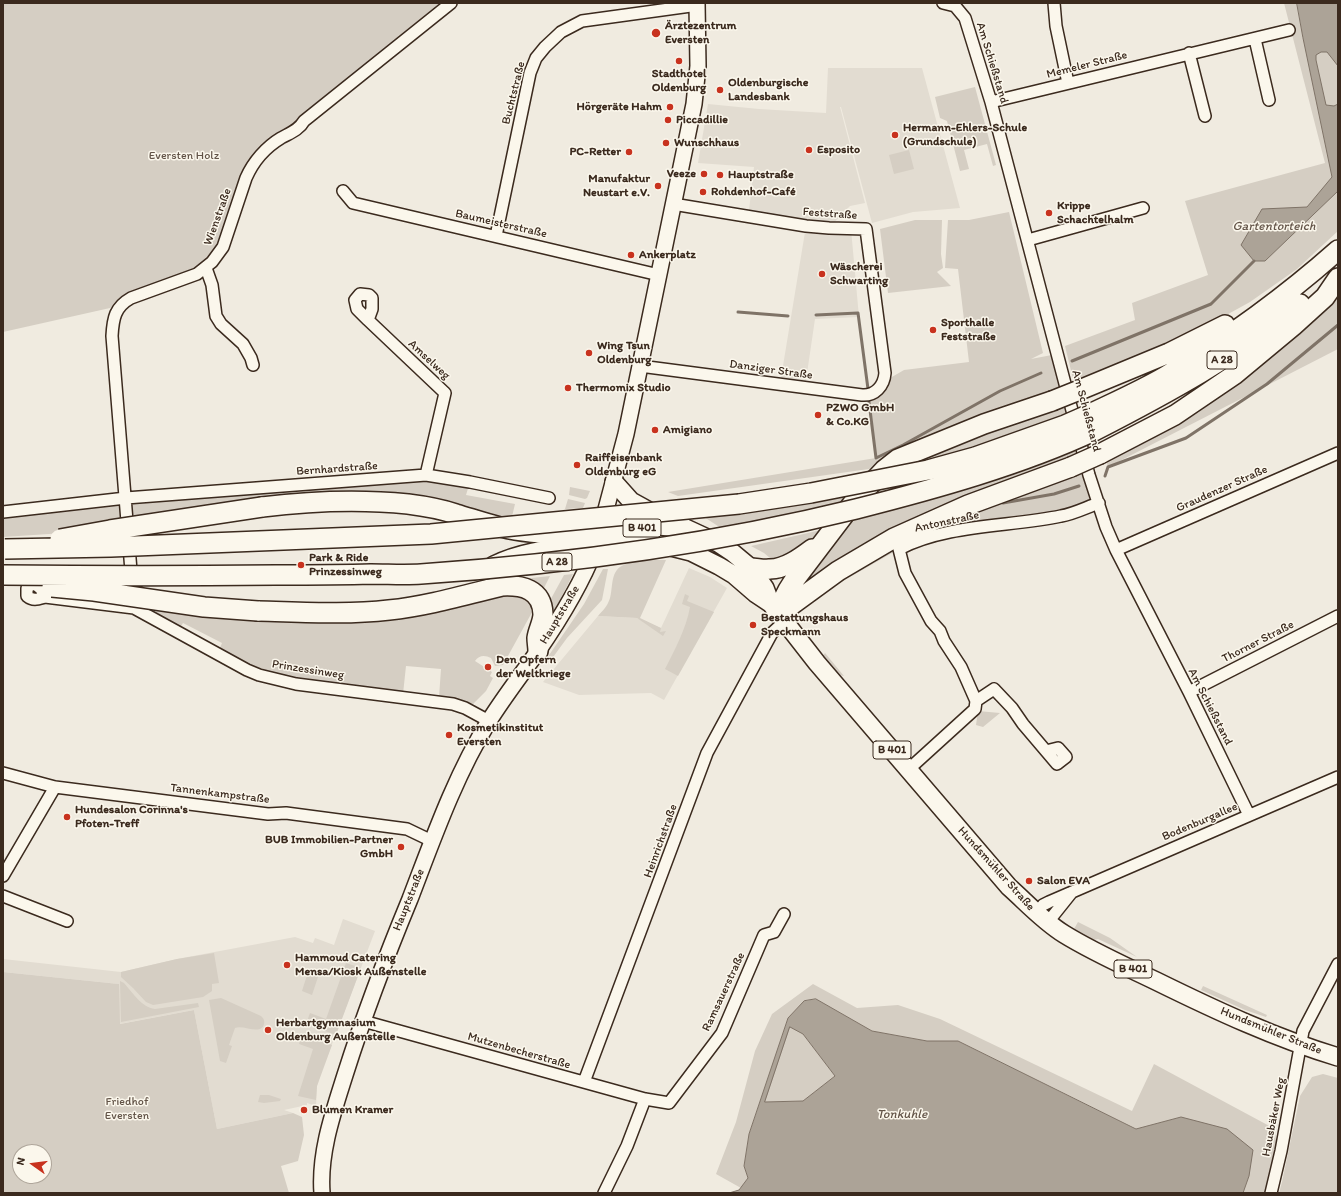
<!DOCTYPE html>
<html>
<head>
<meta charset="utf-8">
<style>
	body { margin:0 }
	#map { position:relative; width:1341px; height:1196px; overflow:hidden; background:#f0ebe0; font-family:Itim,sans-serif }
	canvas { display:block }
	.frame { position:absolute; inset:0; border:4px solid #3b2a1e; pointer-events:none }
	.north { position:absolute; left:12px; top:1144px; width:40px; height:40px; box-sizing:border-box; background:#fbf7ec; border:1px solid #aea59a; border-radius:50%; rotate:284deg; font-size:11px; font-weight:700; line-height:16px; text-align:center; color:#3b2a1e }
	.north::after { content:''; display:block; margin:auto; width:14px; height:18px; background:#c8321e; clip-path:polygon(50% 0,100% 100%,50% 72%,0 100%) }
</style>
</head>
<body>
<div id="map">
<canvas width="1341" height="1196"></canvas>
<div class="frame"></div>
<div class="north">N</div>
</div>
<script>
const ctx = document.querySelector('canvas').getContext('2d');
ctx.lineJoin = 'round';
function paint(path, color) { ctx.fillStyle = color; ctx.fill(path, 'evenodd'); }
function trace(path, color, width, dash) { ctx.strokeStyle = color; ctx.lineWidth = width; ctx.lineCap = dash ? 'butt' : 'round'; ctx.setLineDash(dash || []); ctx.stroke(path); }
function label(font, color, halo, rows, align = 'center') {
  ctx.font = font + ' Itim,sans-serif'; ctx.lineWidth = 3; ctx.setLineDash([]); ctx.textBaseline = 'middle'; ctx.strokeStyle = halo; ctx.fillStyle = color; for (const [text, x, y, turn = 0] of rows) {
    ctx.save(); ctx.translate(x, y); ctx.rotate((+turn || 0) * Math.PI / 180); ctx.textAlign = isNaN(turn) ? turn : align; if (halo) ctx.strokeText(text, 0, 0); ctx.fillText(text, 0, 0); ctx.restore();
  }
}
paint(new Path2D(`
	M828,68H922L960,208L913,212L872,223L841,107H840L865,203L850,206L829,228L851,229L859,317L815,319L805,387L780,384L806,226L748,219L754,167L698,163L708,104L759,109L826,113Z
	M689,568L710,577L727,588L664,700L651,693L579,695L543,682L598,616L637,618L661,628Z
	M343,919L375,931L321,1073L317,1086L316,1106L307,1103V1105L284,1110L293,1113L217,1129L194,1010L119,1024V984L3,972V959L121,972L177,959L295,937L313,943L315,938L334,945Z`), '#e2dcd1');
paint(new Path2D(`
	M3,3H451L259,157L212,262L110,308L3,332Z
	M1284,3H1338V231L1297,269L1250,302L1181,340L1074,383L1065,346L1135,320L1132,303L1208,275L1185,201L1325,163Z
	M975,87L996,165L993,166L987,144L964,150L969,169L960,171L947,121L940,118L935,97Z
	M909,150L914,169L894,174L889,155Z
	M1009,212L1043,353L1031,359L1057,354L1099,503L997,525L899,549L808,601V603L776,563L764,553L751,546L821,530L845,502L721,528L704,517L848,495L876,468L678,496L668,492L876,458L870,396L885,381L904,370L969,362L958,269L945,268L948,220H969Z
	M915,220H942L941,254L943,268L937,272L951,286L888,293L880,229Z
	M1338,297V349L1108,467L1107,463L1159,435L1199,412L1270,358Z
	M371,479L470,482L466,495L515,504L510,525L380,502L110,530L3,537V512Z
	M570,487L590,491L587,498L585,499L569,495Z
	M568,499L585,503L583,508L565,509Z
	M638,560H666L640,618L661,628L660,632L666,631L663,636L637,618L598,616C601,612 606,608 608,603C614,593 609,575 620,567C624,564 632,562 638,560Z
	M603,569H608L602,600L567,638L548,664L545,661L584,604Z
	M573,574L548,624L547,606L564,575Z
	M550,576L542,592L513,580Z
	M517,591L536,605L503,665L495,666L491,658C485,655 479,655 475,661L492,672L490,676L493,678L486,691L473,704L439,697L441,669L406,666L403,694L281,678L260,673L219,650L222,643L183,623L180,628L160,616L153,609L238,618Z
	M685,594L689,596L687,601L714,612L678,676L665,669C675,649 686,629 690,607L682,604Z
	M825,653L844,676L839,675L823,656Z
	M978,711L1000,713L983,727L976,725Z
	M1078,922L1110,938L1137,957L1098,939L1093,940L1074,929Z
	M214,953L219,983L212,984V991L203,997L153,1005L146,1002L133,988L121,977V972L177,959Z
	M346,963L361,968L336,1035L306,1024L310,1013L326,1019Z
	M3,972L119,984L120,1024L194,1010L217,1129L293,1113L302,1117L304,1135L298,1161L281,1166L289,1193H3ZM20,1152H44V1176H20Z
	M308,972L319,974L312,995L302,991Z
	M120,981L124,983C133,993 141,1007 155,1009L198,1003L199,1007L121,1022Z
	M813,984L857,1008L898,1005L940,1019L1132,1111L1154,1064L1275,1129L1278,1164L1271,1193H1243L1249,1176L1181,1117L1137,1129L958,1041H927L872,1031L816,999L804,1001L788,1018L749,1134L744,1166L748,1178L741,1188L716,1174L736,1122L755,1051L772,1014Z
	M1203,986L1267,1015L1266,1017L1245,1010L1201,990Z
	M221,998L261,1016C263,1018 265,1020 264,1024C261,1036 243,1024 235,1028L229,1045L232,1046L226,1063L220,1061L209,1000Z
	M790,1026L803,1034L835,1076L803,1101L765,1102Z
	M302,1033L332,1045L317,1086L316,1100L298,1096L313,1049L299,1044Z
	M1323,1074L1338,1078V1193H1279L1282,1182L1300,1096L1312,1077Z
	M260,1095H269L281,1099L280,1101L264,1103L258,1102Z`), '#d5cec3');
const water = new Path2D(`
	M1297,3H1338V66L1327,52H1321L1316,55V60L1326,105L1334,106L1338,104V191L1265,261H1254L1241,245L1262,209L1307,207L1332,177L1303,38Z
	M816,999L872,1031L927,1041H958L1136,1129L1181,1117L1227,1129L1253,1150L1249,1176L1243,1193H729L739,1190L748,1178L744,1166L749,1134L788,1018L804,1001ZM790,1027L803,1034L835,1076L803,1101L765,1102Z`);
paint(water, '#aca397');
trace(water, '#7f7367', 1);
trace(new Path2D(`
	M738,312L788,316
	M816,315L858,313L868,389
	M1072,361L1211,304L1254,261
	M869,402L876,458L903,445L1000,391L1041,373
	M1105,476L1108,467L1186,438L1267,384L1338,325
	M1003,503L1054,494L1079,486`), '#7f7367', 3);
const street = new Path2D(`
	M943,3L955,6L965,18L991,102L1089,475L1106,527L1116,550L1189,692L1249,815
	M1054,3L1056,26L1068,83
	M1255,39L1269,100
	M1189,53L1205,116
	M991,102L1289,30
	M343,191L353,203L659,275
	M496,236L530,73L536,58L545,47L561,32L582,21L698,5
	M1028,240L1143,208
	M206,268L212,285L216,316L221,324L243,344L251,358L253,365
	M368,320L372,309V298L369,295L360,294L355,300L357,309L368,320L445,393L426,475
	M640,366L862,395C875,396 884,386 885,373L866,229L829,228L806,226L673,204
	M3,512L126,498L426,475L470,482L549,498
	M1116,550L1338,453
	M45,597C38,599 33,601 27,596V588L31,585L35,584L41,589L45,597L134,608L247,670L259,675L296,684L453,704L465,708L489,721
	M134,608L112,336C113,318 115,307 131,298L197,274L212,262L223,247L246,178C253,162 266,147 281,138C290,133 299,130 304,121L451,3
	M1189,692L1338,616
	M1046,751L1058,748L1066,757L1057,764L1023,724L1012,708L994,689L976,701L961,667L944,641L940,631L931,621L905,573L899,549C947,524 1009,527 1061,516C1074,514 1087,507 1099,503
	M909,769L975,709L976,701
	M3,773L55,787L268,814L286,813L407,829L432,841
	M3,876L55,787
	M3,896L67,921
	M1036,913L1043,905L1049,902L1338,777
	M1048,922L1072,892
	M363,1021L645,1099L669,1103L722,1033L764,935L774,932L784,914
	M584,1082L707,753L772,633L785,621
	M604,1193L627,1146L645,1099
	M1271,1193L1281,1151L1303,1031L1338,964`);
const secondary = new Path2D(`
	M601,528L626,434L694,104L698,66L697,3
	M322,1193C319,1153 333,1113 345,1075C364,1015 386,957 410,899C433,839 455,776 489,721C504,697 522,674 538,651C560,619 581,585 595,549`);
const primary = new Path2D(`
	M614,482L631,501L651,512L718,543L733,553L751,568L765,588L771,604
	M600,532L659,526L679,528
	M596,544L630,543L663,545L691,552L719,566L734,575L756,594L771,604L817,663L1009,887C1027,903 1043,921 1064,934C1093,952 1125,966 1156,981C1215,1010 1275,1038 1338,1057`);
const highway = new Path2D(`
	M1082,389L1169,353L1225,325
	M1090,414C1115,402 1142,390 1166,376C1227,339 1285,297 1338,250
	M1094,431C1166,394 1238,355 1300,304
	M1100,454L1175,415L1234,375L1293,326L1325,297L1338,278
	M262,507C311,501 359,499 408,504C424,506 441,509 456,514C480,521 504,530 530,532C553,535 577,532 600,532
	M494,566C526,550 562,549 596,544
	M751,568C757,568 763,570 770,569C785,569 800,558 812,549
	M258,611C301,612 346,615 389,610C427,606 465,595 502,586C522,585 542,589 543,614C543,622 538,630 537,638C537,642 538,647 538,651
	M779,614C781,602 786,592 793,582L853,503L884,470L898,459L984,424L1052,401
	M779,614L838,571L894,538L968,505L1071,467`);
trace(street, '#3b2a1e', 14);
trace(secondary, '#3b2a1e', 18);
trace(primary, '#3b2a1e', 20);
trace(highway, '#3b2a1e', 22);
trace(street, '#fbf7ec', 11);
trace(secondary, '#fbf7ec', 15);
trace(primary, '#fbf7ec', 17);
trace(highway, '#fbf7ec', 19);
const highwayBridge = new Path2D(`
	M1052,401L1082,389
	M1071,467L1100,454
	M60,539L110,530L262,507
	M5,549L111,547L431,534L739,504L811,493L928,470L975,457L1065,425L1090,414
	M3,575C94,576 185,576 276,575C308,575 339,575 371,574C388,574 405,575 421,574C568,564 713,544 856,509C935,489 1021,465 1094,431
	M52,587L94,591L204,607L258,611`);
trace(highwayBridge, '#3b2a1e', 22, []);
trace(highwayBridge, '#fbf7ec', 19);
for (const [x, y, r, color] of [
	[656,33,5,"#c8321e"],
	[679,61,4,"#c8321e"],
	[720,90,4,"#c8321e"],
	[670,107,4,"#c8321e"],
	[668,120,4,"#c8321e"],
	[895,135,4,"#c8321e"],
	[666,143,4,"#c8321e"],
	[809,150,4,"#c8321e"],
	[629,152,4,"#c8321e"],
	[704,174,4,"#c8321e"],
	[720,175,4,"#c8321e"],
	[658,186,4,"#c8321e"],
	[703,192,4,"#c8321e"],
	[1049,213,4,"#c8321e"],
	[631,255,4,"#c8321e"],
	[822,274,4,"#c8321e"],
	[933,330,4,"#c8321e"],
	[589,353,4,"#c8321e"],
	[568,388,4,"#c8321e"],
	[818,415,4,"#c8321e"],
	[655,430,4,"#c8321e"],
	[577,465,4,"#c8321e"],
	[301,565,4,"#c8321e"],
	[753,625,4,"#c8321e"],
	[488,667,4,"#c8321e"],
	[449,735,4,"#c8321e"],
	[67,817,4,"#c8321e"],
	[401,847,4,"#c8321e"],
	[1029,881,4,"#c8321e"],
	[287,965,4,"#c8321e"],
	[268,1030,4,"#c8321e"],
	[304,1110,4,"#c8321e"]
]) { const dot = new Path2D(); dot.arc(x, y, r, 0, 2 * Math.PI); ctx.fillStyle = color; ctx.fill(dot); trace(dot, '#fbf7ec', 1.5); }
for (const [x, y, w] of [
	[1222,360,30],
	[642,528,38],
	[557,562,30],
	[892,750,38],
	[1133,969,38]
]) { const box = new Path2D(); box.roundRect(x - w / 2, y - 9, w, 18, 3); ctx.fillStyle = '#fbf7ec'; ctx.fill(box); trace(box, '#3b2a1e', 1); }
label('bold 11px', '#3b2a1e', null, [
	["A 28",1222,360],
	["B 401",642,528],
	["A 28",557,562],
	["B 401",892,750],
	["B 401",1133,969]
]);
label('bold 12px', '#3b2a1e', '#fbf7ec', [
	["Ärztezentrum",665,26],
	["Eversten",665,40],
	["Stadthotel",679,74,"center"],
	["Oldenburg",679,88,"center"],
	["Oldenburgische",728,83],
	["Landesbank",728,97],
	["Hörgeräte Hahm",662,107,"right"],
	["Piccadillie",676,120],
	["Hermann-Ehlers-Schule",903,128],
	["(Grundschule)",903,142],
	["Wunschhaus",674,143],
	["Esposito",817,150],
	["PC-Retter",621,152,"right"],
	["Veeze",696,174,"right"],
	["Hauptstraße",728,175],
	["Manufaktur",650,179,"right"],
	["Neustart e.V.",650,193,"right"],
	["Rohdenhof-Café",711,192],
	["Krippe",1057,206],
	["Schachtelhalm",1057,220],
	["Ankerplatz",639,255],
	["Wäscherei",830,267],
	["Schwarting",830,281],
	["Sporthalle",941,323],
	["Feststraße",941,337],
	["Wing Tsun",597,346],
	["Oldenburg",597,360],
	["Thermomix Studio",576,388],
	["PZWO GmbH",826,408],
	["& Co.KG",826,422],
	["Amigiano",663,430],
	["Raiffeisenbank",585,458],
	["Oldenburg eG",585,472],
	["Park & Ride",309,558],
	["Prinzessinweg",309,572],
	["Bestattungshaus",761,618],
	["Speckmann",761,632],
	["Den Opfern",496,660],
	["der Weltkriege",496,674],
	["Kosmetikinstitut",457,728],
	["Eversten",457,742],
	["Hundesalon Corinna's",75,810],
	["Pfoten-Treff",75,824],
	["BUB Immobilien-Partner",393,840,"right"],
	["GmbH",393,854,"right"],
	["Salon EVA",1037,881],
	["Hammoud Catering",295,958],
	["Mensa/Kiosk Außenstelle",295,972],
	["Herbartgymnasium",276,1023],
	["Oldenburg Außenstelle",276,1037],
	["Blumen Kramer",312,1110]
], 'left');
label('12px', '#3b2a1e', '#fbf7ec', [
	["Am Schießstand",992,63,73],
	["Memeler Straße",1087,65,-14],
	["Buchtstraße",514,93,-76],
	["Feststraße",830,214,4],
	["Wienstraße",218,217,-70],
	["Baumeisterstraße",501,224,13],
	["Amselweg",429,360,43],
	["Danziger Straße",771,370,8],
	["Am Schießstand",1086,411,75],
	["Bernhardstraße",337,469,-4],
	["Graudenzer Straße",1222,489,-24],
	["Antonstraße",947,522,-12],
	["Hauptstraße",560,615,-59],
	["Thorner Straße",1258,642,-27],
	["Prinzessinweg",308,670,9],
	["Am Schießstand",1210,707,63],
	["Tannenkampstraße",220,794,7],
	["Bodenburgallee",1200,822,-23],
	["Heinrichstraße",661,841,-70],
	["Hundsmühler Straße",996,869,48],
	["Hauptstraße",409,900,-68],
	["Ramsauerstraße",724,992,-65],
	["Hundsmühler Straße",1271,1031,22],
	["Mutzenbecherstraße",519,1051,16],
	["Hausbäker Weg",1274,1117,-79]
]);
label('12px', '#625347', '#fbf7ec', [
	["Eversten Holz",184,156],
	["Friedhof",127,1102],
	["Eversten",127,1116]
]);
label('italic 13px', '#635448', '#fbf7ec', [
	["Gartentorteich",1274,227],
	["Tonkuhle",902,1115]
]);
</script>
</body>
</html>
